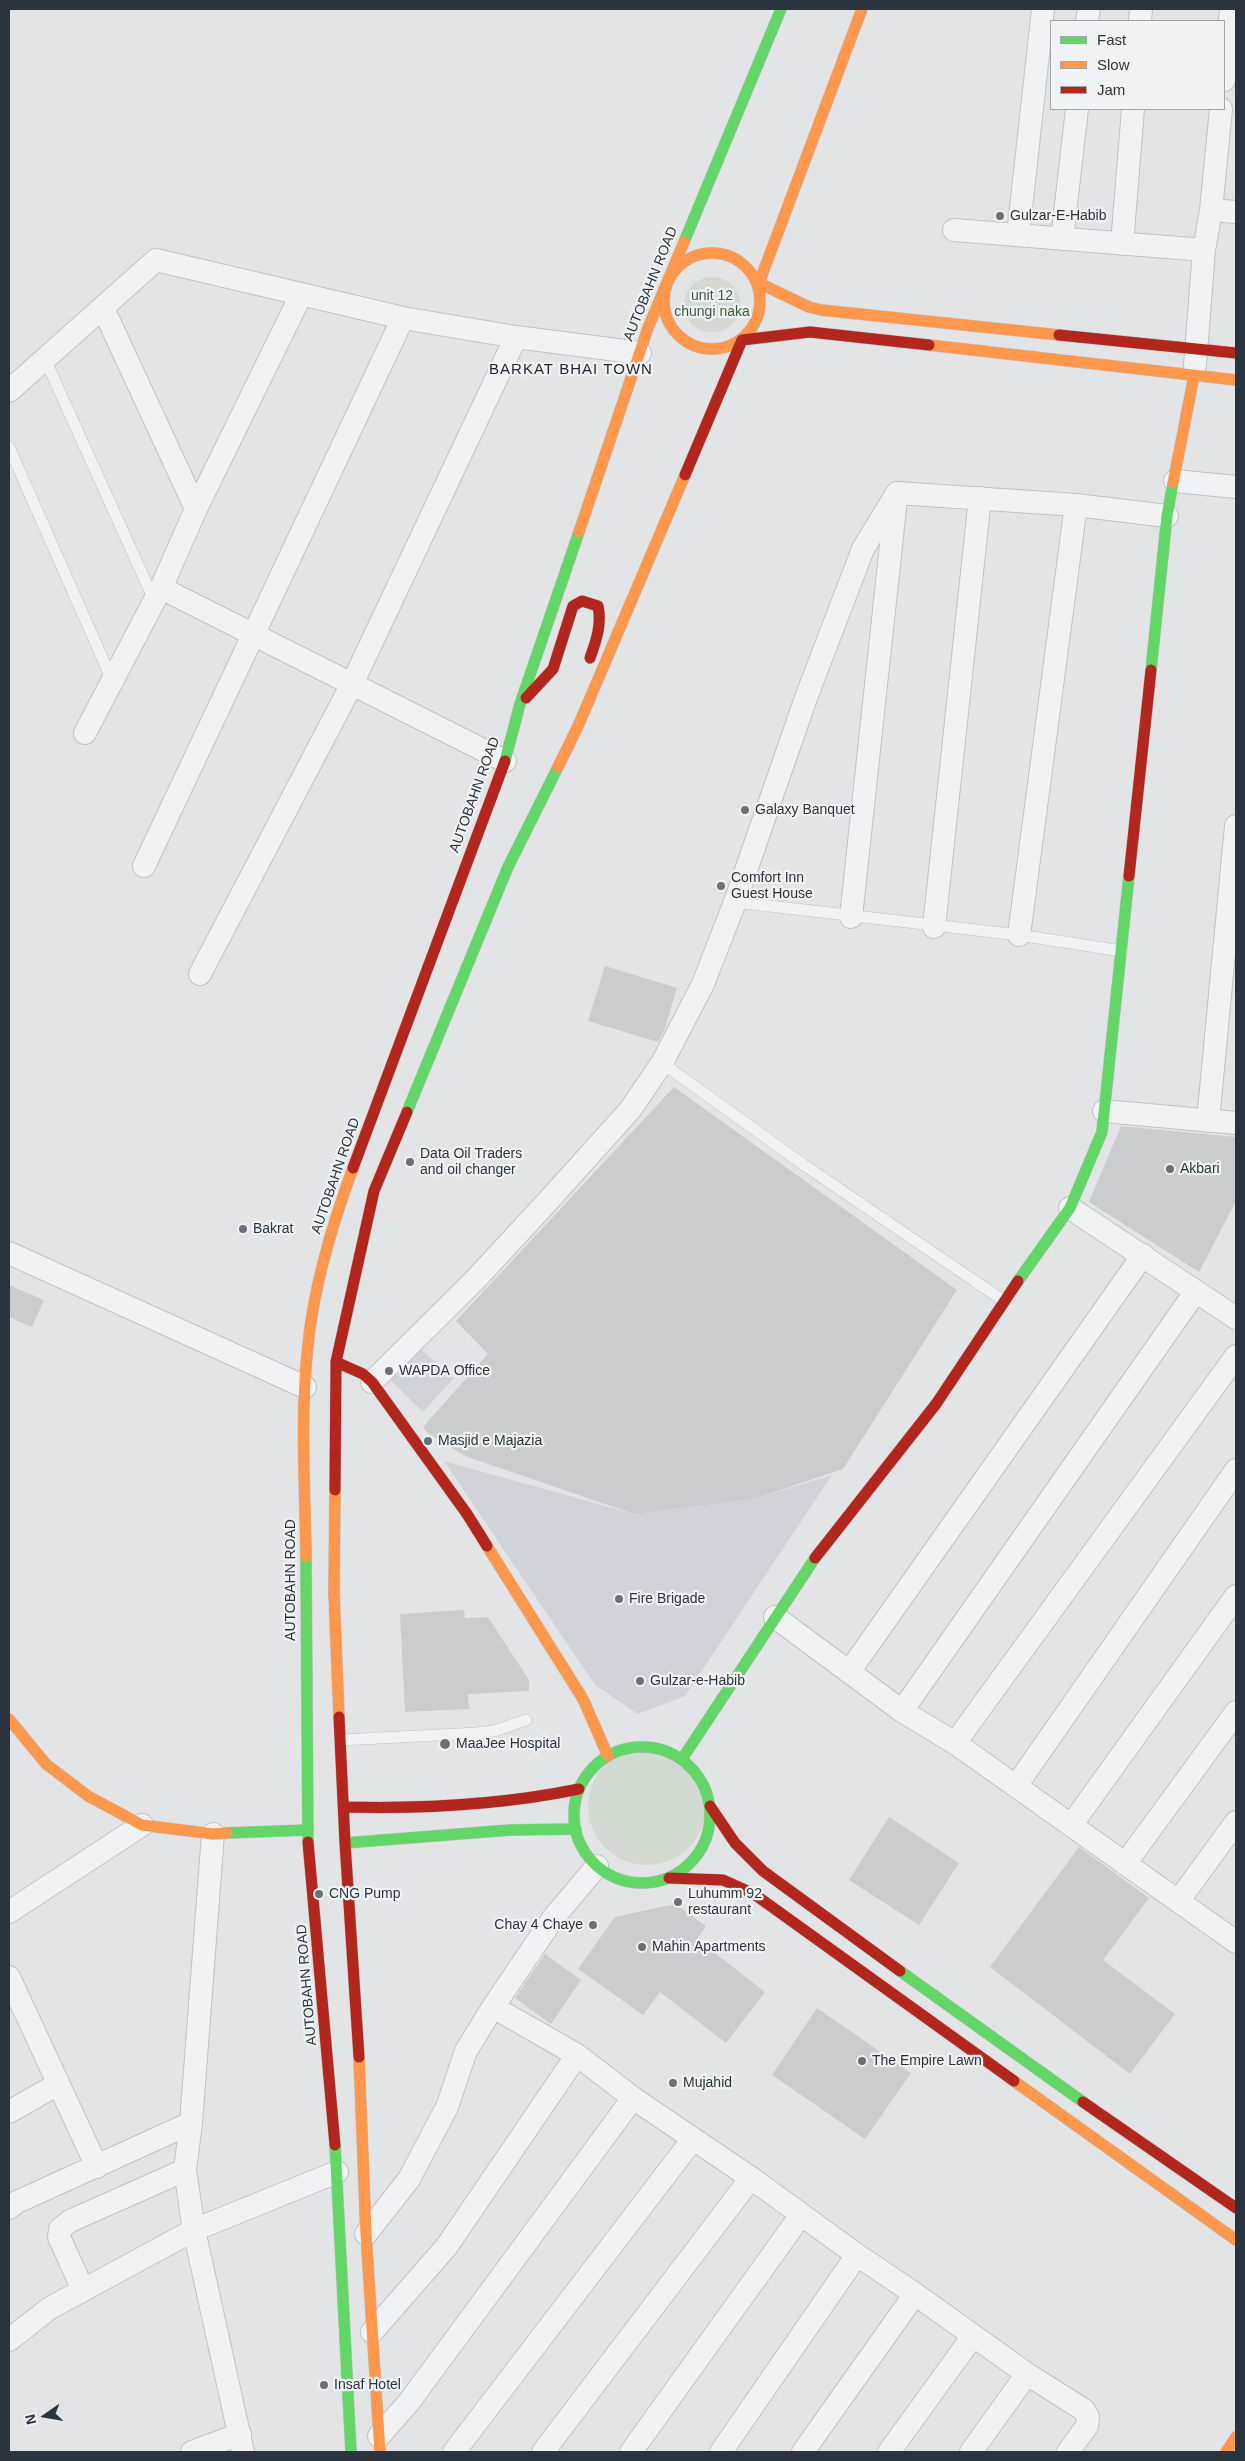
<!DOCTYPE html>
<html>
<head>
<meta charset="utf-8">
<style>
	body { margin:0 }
	#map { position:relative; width:1245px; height:2461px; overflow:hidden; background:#e2e4e6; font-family:Arial,sans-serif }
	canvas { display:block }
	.frame { position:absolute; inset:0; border:10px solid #2a343f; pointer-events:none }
	.legend { position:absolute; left:1050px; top:20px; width:175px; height:90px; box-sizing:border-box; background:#f0f3f6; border:1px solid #a1a7ad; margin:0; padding:6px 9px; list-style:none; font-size:15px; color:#2a343f }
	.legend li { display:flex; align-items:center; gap:10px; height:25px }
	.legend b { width:25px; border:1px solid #a1a7ad }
	.north { position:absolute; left:20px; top:2391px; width:50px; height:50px; -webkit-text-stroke:4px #f0f3f6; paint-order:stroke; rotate:257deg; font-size:14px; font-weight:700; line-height:20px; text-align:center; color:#2a343f }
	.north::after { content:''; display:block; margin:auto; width:18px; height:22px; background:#2a343f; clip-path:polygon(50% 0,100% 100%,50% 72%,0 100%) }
</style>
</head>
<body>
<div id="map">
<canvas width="1245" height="2461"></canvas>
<div class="frame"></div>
<ul class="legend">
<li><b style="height:6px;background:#63d668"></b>Fast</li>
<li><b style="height:6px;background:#ff974d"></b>Slow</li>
<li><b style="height:6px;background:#b3261e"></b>Jam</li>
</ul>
<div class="north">N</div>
</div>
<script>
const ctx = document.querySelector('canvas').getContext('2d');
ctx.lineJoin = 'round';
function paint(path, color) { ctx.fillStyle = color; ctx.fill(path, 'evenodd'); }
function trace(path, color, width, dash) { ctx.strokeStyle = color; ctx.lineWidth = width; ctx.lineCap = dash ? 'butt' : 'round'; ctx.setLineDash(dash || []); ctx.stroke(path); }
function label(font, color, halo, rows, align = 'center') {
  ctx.font = font + ' Arial,sans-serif'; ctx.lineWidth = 4.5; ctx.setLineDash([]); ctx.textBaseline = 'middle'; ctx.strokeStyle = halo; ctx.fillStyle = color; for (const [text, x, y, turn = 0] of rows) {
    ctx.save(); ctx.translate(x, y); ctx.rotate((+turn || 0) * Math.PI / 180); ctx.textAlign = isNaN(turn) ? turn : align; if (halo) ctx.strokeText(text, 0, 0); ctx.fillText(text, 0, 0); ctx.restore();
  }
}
paint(new Path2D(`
	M417,1346L454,1378L423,1412L389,1379Z
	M444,1461L634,1514L754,1499L832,1475L685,1696L638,1714L595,1685Z`), '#d0d4d9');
paint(new Path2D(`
	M684 305a28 28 0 1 1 56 0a28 28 0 1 1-56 0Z
	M588 1806a59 59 0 1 1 118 0a59 59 0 1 1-118 0Z`), '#d3dad2');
paint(new Path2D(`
	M605,966L677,988L665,1028L658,1042L588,1021Z
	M674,1087L957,1290L843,1469L754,1499L634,1514L465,1456L428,1433L423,1427L488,1354L456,1321Z
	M1121,1126L1236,1137V1201L1199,1272L1089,1202Z
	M9,1285L44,1300L32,1327L9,1317Z
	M464,1610L465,1618L488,1617L529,1680V1691L468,1694L469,1709L405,1712L400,1614Z
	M889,1817L959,1863L919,1925L849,1880Z
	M1079,1847L1149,1898L1103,1960L1175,2014L1130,2074L990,1967Z
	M675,1904L706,1926L697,1939L765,1992L726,2043L660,1992L643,2015L578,1969L615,1917Z
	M545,1954L581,1980L551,2024L515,1998Z
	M817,2008L911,2073L865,2139L772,2075Z`), '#cacccf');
const lane = new Path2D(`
	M45,359L154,600
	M9,447L112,680
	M735,902L1019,935L1122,951
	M662,1063L804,1165L1004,1301
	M341,1740L477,1733L494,1731L526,1720`);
const street = new Path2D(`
	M1087,21L1089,9
	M1140,21L1141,9
	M1224,80L1231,9
	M1211,210L1221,109
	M954,230L1204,250
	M1018,235L1043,9
	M1062,239L1077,109
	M1122,244L1133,109
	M103,308L196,509L161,588L505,761
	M1195,365L1204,250L1211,210L1236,212
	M9,391L156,260L403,318L516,337L640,353
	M1175,481L1236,487
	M196,509L301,295
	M85,733L161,588
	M144,866L403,318
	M851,917L896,499
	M934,927L980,498
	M1019,935L1076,505
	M200,974L352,684L516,337
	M1104,1111L1236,1123
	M1208,1121L1236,826
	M1070,1208L1236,1318
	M9,1253L305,1387
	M372,1382L474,1281L548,1201L630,1110L662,1063L703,984L735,902L807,695L863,549L897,493L1076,505L1167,516
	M775,1617L902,1711L955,1743L1236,1942
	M849,1672L1143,1255
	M902,1711L1196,1291
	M955,1743L1236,1356
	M1016,1786L1236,1470
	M1072,1824L1236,1596
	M213,1834L191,2123L185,2170L194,2230L243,2452
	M1125,1864L1236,1712
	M1179,1900L1236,1822
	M9,1912L142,1825
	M9,1977L97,2167
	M493,2007L577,2055L633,2098L751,2178L857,2255L915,2294L1027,2374L1084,2410L1088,2417L1087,2426L1068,2452
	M9,2112L58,2084
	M9,2208L17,2202L191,2123
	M366,2234L409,2179L447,2107L466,2051L493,2007L554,1917L597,1866
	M83,2290L59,2237L60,2229L70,2221L185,2170
	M372,2332L447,2246L577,2055
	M9,2340L50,2308L194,2230L337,2172
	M379,2436L409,2402L633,2098
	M192,2452L240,2434
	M454,2452L693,2139
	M543,2452L751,2178
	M631,2452L801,2215
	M721,2452L857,2255
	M803,2452L915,2294
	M889,2452L973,2336
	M971,2452L1027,2374`);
const fast = new Path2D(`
	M684,242L781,9
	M1151,670L1167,516L1173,483
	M505,761L520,704L579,532
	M407,1112L508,867L558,767
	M1018,1281L1070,1208L1102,1132L1129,876
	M306,1557L308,1842
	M574 1815a68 68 0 1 1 136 0a68 68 0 1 1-136 0Z
	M682,1759L815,1558
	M227,1833L307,1830
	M345,1843L510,1830L576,1829
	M900,1971L1083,2102
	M335,2145L351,2452`);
const slow = new Path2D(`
	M664 301a48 48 0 1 1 96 0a48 48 0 1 1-96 0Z
	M759,283L809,307L821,310L1059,335
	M759,283L862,9
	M929,345L1236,380
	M1173,483L1194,376
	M579,532L648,328L684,242
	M558,767L579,724L685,475
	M335,1490L334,1592L339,1717
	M487,1546L583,1699L608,1756
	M306,1557C305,1487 300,1415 308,1345C314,1284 332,1225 353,1168
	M9,1719L46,1764L88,1796L142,1825L213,1834L227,1833
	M359,2057L366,2234L380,2452
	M1014,2081L1236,2240
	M1226,2452L1236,2437`);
const jam = new Path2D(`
	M1059,335L1236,353
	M742,340L810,332L929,345
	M685,475L742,340
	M526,698L553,669L573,606L582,601L598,606C602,625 596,641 590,658
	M1129,876L1151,670
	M353,1168L505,761
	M336,1362L363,1374L372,1382L467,1514L487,1546
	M335,1490L336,1362L374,1191L407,1112
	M815,1558L936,1404L1018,1281
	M339,1717L345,1843L359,2057
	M710,1806L735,1843L763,1871L900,1971
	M344,1807C423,1809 501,1805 579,1789
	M308,1842L335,2145
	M669,1878L723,1880L754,1894L1014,2081
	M1083,2102L1236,2208`);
trace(lane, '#c0c2c4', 12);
trace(street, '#c0c2c4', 24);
trace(fast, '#c0c2c4', 12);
trace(slow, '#c0c2c4', 12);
trace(jam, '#c0c2c4', 12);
trace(lane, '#f1f2f4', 11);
trace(street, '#f1f2f4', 22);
trace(fast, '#63d668', 11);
trace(slow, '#ff974d', 11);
trace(jam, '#b3261e', 11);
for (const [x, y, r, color] of [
	[1000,216,5,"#6a7279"],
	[745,810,5,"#6a7279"],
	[721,886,5,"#6a7279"],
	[410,1162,5,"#6a7279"],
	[1170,1169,5,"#6a7279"],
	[243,1229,5,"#6a7279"],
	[389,1371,5,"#6a7279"],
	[428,1441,5,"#6a7279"],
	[619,1599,5,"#6a7279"],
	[640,1681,5,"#6a7279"],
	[445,1744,6,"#6a7279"],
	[319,1894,5,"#6a7279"],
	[678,1902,5,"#6a7279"],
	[593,1925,5,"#6a7279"],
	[642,1947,5,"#6a7279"],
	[862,2061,5,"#6a7279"],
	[673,2083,5,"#6a7279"],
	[324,2385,5,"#6a7279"]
]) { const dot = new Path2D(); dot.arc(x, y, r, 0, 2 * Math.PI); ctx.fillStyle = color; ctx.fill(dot); trace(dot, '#f0f3f6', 2); }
label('14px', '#2a343f', '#f0f3f6', [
	["Gulzar-E-Habib",1010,216],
	["Galaxy Banquet",755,810],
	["Comfort Inn",731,878],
	["Guest House",731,894],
	["Data Oil Traders",420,1154],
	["and oil changer",420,1170],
	["Akbari",1180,1169],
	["Bakrat",253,1229],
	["WAPDA Office",399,1371],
	["Masjid e Majazia",438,1441],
	["Fire Brigade",629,1599],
	["Gulzar-e-Habib",650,1681],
	["MaaJee Hospital",456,1744],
	["CNG Pump",329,1894],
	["Luhumm 92",688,1894],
	["restaurant",688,1910],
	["Chay 4 Chaye",583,1925,"right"],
	["Mahin Apartments",652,1947],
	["The Empire Lawn",872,2061],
	["Mujahid",683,2083],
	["Insaf Hotel",334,2385]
], 'left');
label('14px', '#2a343f', '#f0f3f6', [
	["AUTOBAHN ROAD",651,284,-68],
	["AUTOBAHN ROAD",475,795,-70],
	["AUTOBAHN ROAD",336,1176,-71],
	["AUTOBAHN ROAD",291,1580,-90],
	["AUTOBAHN ROAD",307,1985,-95]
]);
label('14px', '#425a38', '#f0f3f6', [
	["unit 12",712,296],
	["chungi naka",712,312]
]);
ctx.letterSpacing = '1px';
label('15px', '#1c2530', '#f0f3f6', [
	["BARKAT BHAI TOWN",571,370]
]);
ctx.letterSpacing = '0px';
</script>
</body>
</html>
